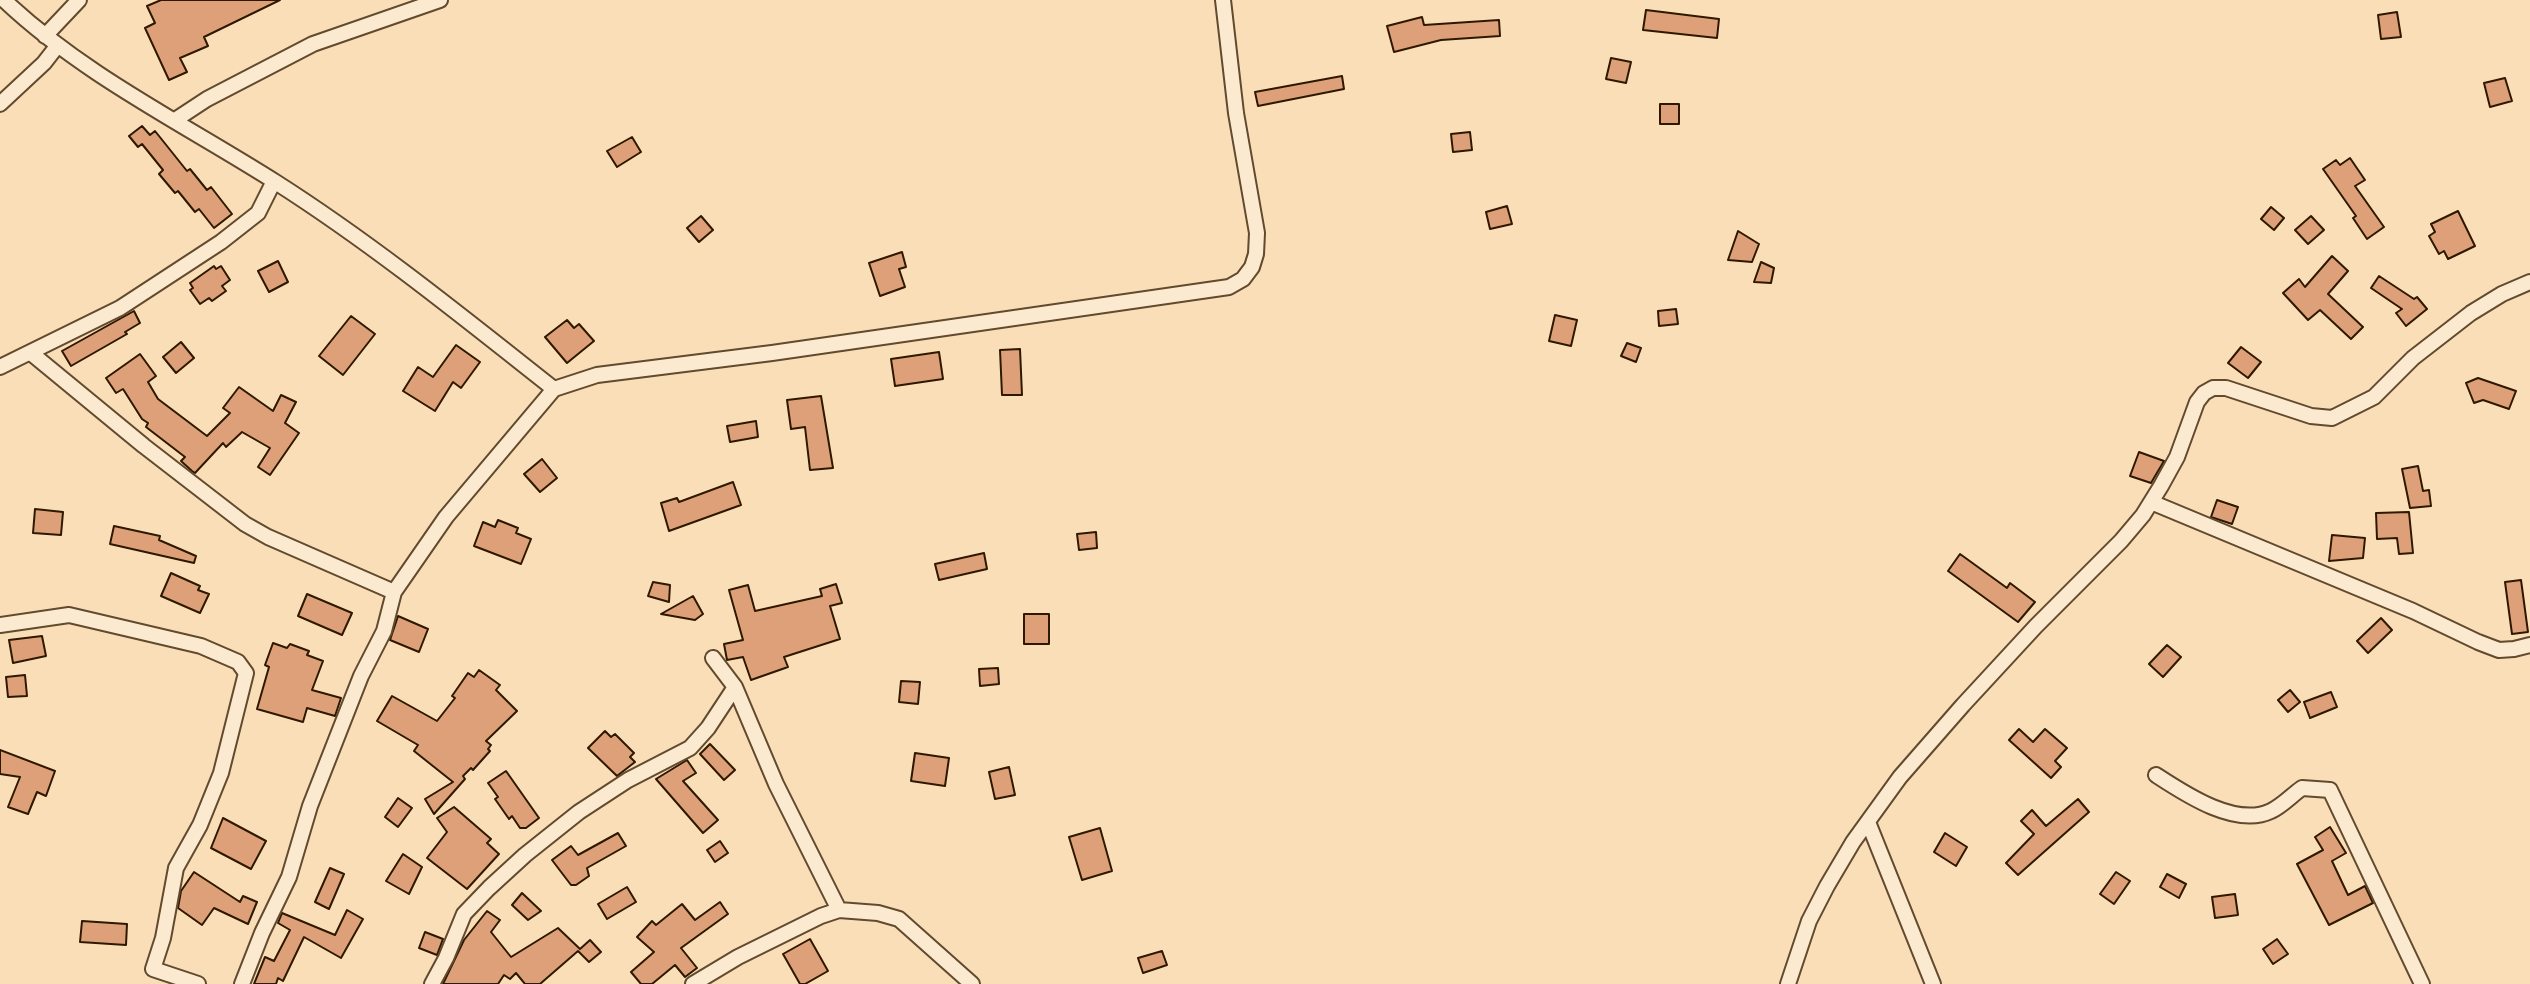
<!DOCTYPE html>
<html>
<head>
<meta charset="utf-8">
<style>
	body { margin:0 }
	canvas { display:block; background:#fadeb7 }
</style>
</head>
<body>
<canvas width="2530" height="984"></canvas>
<script>
const ctx = document.querySelector('canvas').getContext('2d');
ctx.lineJoin = 'round';
function paint(path, color) { ctx.fillStyle = color; ctx.fill(path, 'evenodd'); }
function trace(path, color, width, dash) { ctx.strokeStyle = color; ctx.lineWidth = width; ctx.lineCap = dash ? 'butt' : 'round'; ctx.setLineDash(dash || []); ctx.stroke(path); }
const building = new Path2D(`
	M161,0H280L204,37L208,46L180,58L187,72L169,80L145,28L155,23L147,6Z
	M1646,10L1719,19L1717,38L1643,30Z
	M2397,12L2401,37L2381,39L2378,15Z
	M1422,17L1424,25L1499,20L1500,36L1441,40L1394,52L1387,26Z
	M1611,58L1631,62L1626,83L1606,79Z
	M1342,76L1344,89L1258,106L1255,92Z
	M2505,78L2512,101L2490,107L2484,83Z
	M1660,104H1679V124H1660Z
	M142,126L150,135L155,131L187,171L190,169L207,190L211,187L232,214L214,228L199,209L195,212L178,191L175,193L159,174L163,170L142,144L138,147L129,136Z
	M1470,132L1472,150L1453,152L1451,134Z
	M632,137L641,152L617,167L607,151Z
	M2350,158L2365,180L2355,186L2384,227L2367,239L2353,218L2356,216L2323,169L2336,160L2340,165Z
	M1507,206L1512,224L1490,229L1486,212Z
	M2271,207L2284,218L2274,230L2261,219Z
	M2458,211L2475,246L2448,259L2444,251L2439,254L2429,236L2435,232L2431,224Z
	M701,216L713,230L699,242L687,228Z
	M2311,216L2324,230L2308,244L2295,230Z
	M1738,231L1759,244L1752,262L1728,260Z
	M902,252L906,267L899,269L905,287L880,296L869,263Z
	M2332,256L2348,271L2328,294L2363,327L2351,339L2320,310L2308,320L2283,293L2299,279L2305,287Z
	M278,261L288,282L269,292L258,271Z
	M1761,262L1774,268L1771,283L1754,282Z
	M214,266L216,269L221,266L230,280L222,286L226,291L212,301L209,298L200,304L190,290L193,288L190,283Z
	M2379,276L2414,299L2417,297L2427,309L2406,326L2396,313L2402,309L2371,288Z
	M1676,309L1678,324L1659,326L1658,311Z
	M134,311L140,323L125,332L127,334L71,366L62,351Z
	M1555,315L1577,320L1571,346L1549,341Z
	M351,316L375,334L343,375L319,356Z
	M567,320L574,328L579,324L594,341L567,363L545,337Z
	M181,342L194,358L176,373L163,357Z
	M1627,343L1641,348L1636,362L1621,356Z
	M456,345L480,362L461,388L453,382L435,411L403,391L418,367L433,377Z
	M2241,347L2261,362L2248,378L2228,363Z
	M1020,349L1022,395H1002L1000,350Z
	M939,352L943,379L895,386L891,359Z
	M140,354L156,376L148,382L158,399L207,436L230,413L223,408L239,387L273,411L281,395L296,402L285,423L299,433L270,475L258,467L270,448L242,432L226,447L223,443L195,473L192,471L181,461L185,457L146,427L148,423L142,419L123,389L116,393L106,378Z
	M2478,378L2516,391L2509,409L2483,400L2474,403L2466,383Z
	M821,396L833,468L810,470L805,427L791,429L787,400Z
	M756,421L758,437L730,442L727,426Z
	M2139,452L2164,461L2151,483L2130,476Z
	M542,459L557,478L540,492L524,474Z
	M2418,466L2423,491L2429,490L2431,506L2410,508L2402,469Z
	M733,482L741,505L669,531L661,503L677,498L679,502Z
	M2217,500L2238,507L2232,524L2211,517Z
	M35,509L63,512L61,535L33,533Z
	M2409,512L2413,553L2399,554L2397,538L2377,539L2376,513Z
	M498,520L518,528L516,533L531,539L521,564L474,546L483,522L495,527Z
	M114,526L160,536L159,540L196,556L194,563L110,544Z
	M1096,532L1097,548L1079,550L1077,534Z
	M2332,535L2365,538L2363,558L2329,561Z
	M984,553L987,569L939,580L935,564Z
	M1960,554L2007,588L2010,583L2035,602L2018,622L1948,571Z
	M171,573L200,586L198,590L209,594L200,613L161,596Z
	M2521,580L2528,632L2512,634L2505,582Z
	M653,582L670,585L669,602L648,596Z
	M836,584L842,603L830,606L840,639L784,657L788,667L751,680L743,657L727,660L724,644L743,640L729,590L748,585L755,611L822,596L820,589Z
	M307,594L352,613L342,635L298,616Z
	M693,596L703,614L695,620L661,614Z
	M1024,614H1049V644H1024Z
	M398,616L428,629L419,652L390,640Z
	M2381,618L2392,630L2368,653L2357,641Z
	M42,636L46,656L13,663L9,640Z
	M273,643L287,648L290,644L309,651L307,655L323,661L312,690L341,698L335,716L307,708L303,722L257,709L269,667L265,665Z
	M2167,645L2181,657L2163,677L2149,664Z
	M998,668L999,684L980,686L979,669Z
	M479,670L500,685L496,690L517,711L486,741L491,745L488,749L490,751L473,770L471,768L463,776L465,779L434,814L425,799L453,782L414,751L418,745L377,721L392,696L437,721L455,698L452,696L468,673L474,677Z
	M25,675L27,696L8,697L6,677Z
	M901,681L920,682L918,704L899,702Z
	M2290,690L2300,702L2288,712L2278,700Z
	M2331,692L2337,707L2310,718L2304,702Z
	M2019,729L2033,742L2045,729L2067,748L2055,761L2061,767L2051,778L2009,740Z
	M605,731L611,737L615,734L634,753L630,757L635,762L617,776L588,748Z
	M710,744L735,770L724,780L700,754Z
	M0,750L55,771L46,796L37,792L28,814L8,807L20,777L0,774Z
	M915,753L949,758L945,786L911,781Z
	M687,760L696,773L683,781L718,820L703,833L656,779Z
	M1009,767L1015,795L995,799L989,772Z
	M506,771L539,818L526,828H520L512,816L509,819L495,799L498,797L488,783Z
	M398,798L412,808L398,827L385,817Z
	M2078,799L2089,812L2018,875L2006,863L2034,834L2021,821L2032,810L2046,826Z
	M454,807L491,839L487,843L499,854L467,889L427,858L447,832L437,818Z
	M223,818L266,841L251,869L211,848Z
	M2330,827L2346,853L2332,861L2348,895L2365,886L2373,903L2329,925L2297,864L2323,850L2315,837Z
	M1100,828L1112,871L1082,880L1069,837Z
	M618,833L626,846L587,868L589,876L576,885H571L552,860L571,846L578,855Z
	M1945,833L1967,847L1956,866L1934,852Z
	M720,841L728,853L715,862L707,850Z
	M403,854L422,867L409,894L386,881Z
	M330,868L344,874L329,909L315,902Z
	M194,872L240,902L243,896L257,902L248,924L214,908L202,925L178,908L181,891Z
	M2116,872L2130,881L2114,904L2100,894Z
	M2167,874L2186,884L2179,898L2160,887Z
	M627,887L636,902L607,919L598,904Z
	M522,893L541,911L528,920L512,905Z
	M2235,894L2238,915L2215,918L2212,897Z
	M720,902L728,914L681,948L697,968L685,977L675,965L652,984H641L631,972L654,952L637,937L652,921L656,925L682,904L695,920Z
	M347,910L363,919L341,958L304,937L283,981L278,978L276,984H254L265,957L274,961L290,930L278,923L282,913L335,935Z
	M487,911L500,920L491,932L511,957L558,928L580,949L590,940L601,952L589,962L578,951L540,984H525L516,973L510,979L504,975L498,984H443L464,940Z
	M82,921L127,924L126,945L80,942Z
	M425,932L443,939L437,955L419,948Z
	M810,939L828,971L805,984H800L783,954Z
	M2277,939L2288,954L2273,964L2263,949Z
	M1162,951L1167,965L1143,973L1138,958Z`);
paint(building, '#dda079');
trace(building, '#2e1900', 2);
const street = new Path2D(`
	M4,0C83,75 186,125 277,183C374,245 464,318 554,389
	M45,36L79,0
	M0,104L44,63L58,45
	M175,120L207,99L313,44L440,0
	M31,353L144,446L245,524L268,537L394,592
	M0,367L120,308L221,242L258,213L274,181
	M2151,502L2413,611L2478,642L2499,650L2514,649L2530,645
	M0,625L69,615L201,646L238,662L246,673L221,773L200,825L176,868L163,938L153,969L198,984
	M713,658L735,687L776,784L839,910
	M2156,775C2185,794 2236,828 2271,811C2282,806 2292,795 2302,788L2330,790L2422,984
	M1868,822L1933,984
	M242,984L262,933L289,877L310,806L361,676L384,631L394,592L446,517L554,389L597,375L772,353L1229,287L1243,279L1252,267L1256,254L1257,233L1236,113L1223,0
	M432,984L446,958L464,914L489,888L525,855L579,812L628,780L690,748L708,728L735,687
	M693,984L738,957L821,916L839,910L878,913L899,919L972,984
	M1788,984L1809,921L1827,886L1853,842L1900,777L1963,705L2036,626L2121,541L2143,515L2161,486L2177,457L2197,402L2204,393L2213,388H2226L2311,416L2332,418L2374,397L2413,358L2471,313L2502,294L2530,282`);
trace(street, '#614a2e', 18);
trace(street, '#fcead0', 14);
</script>
</body>
</html>
